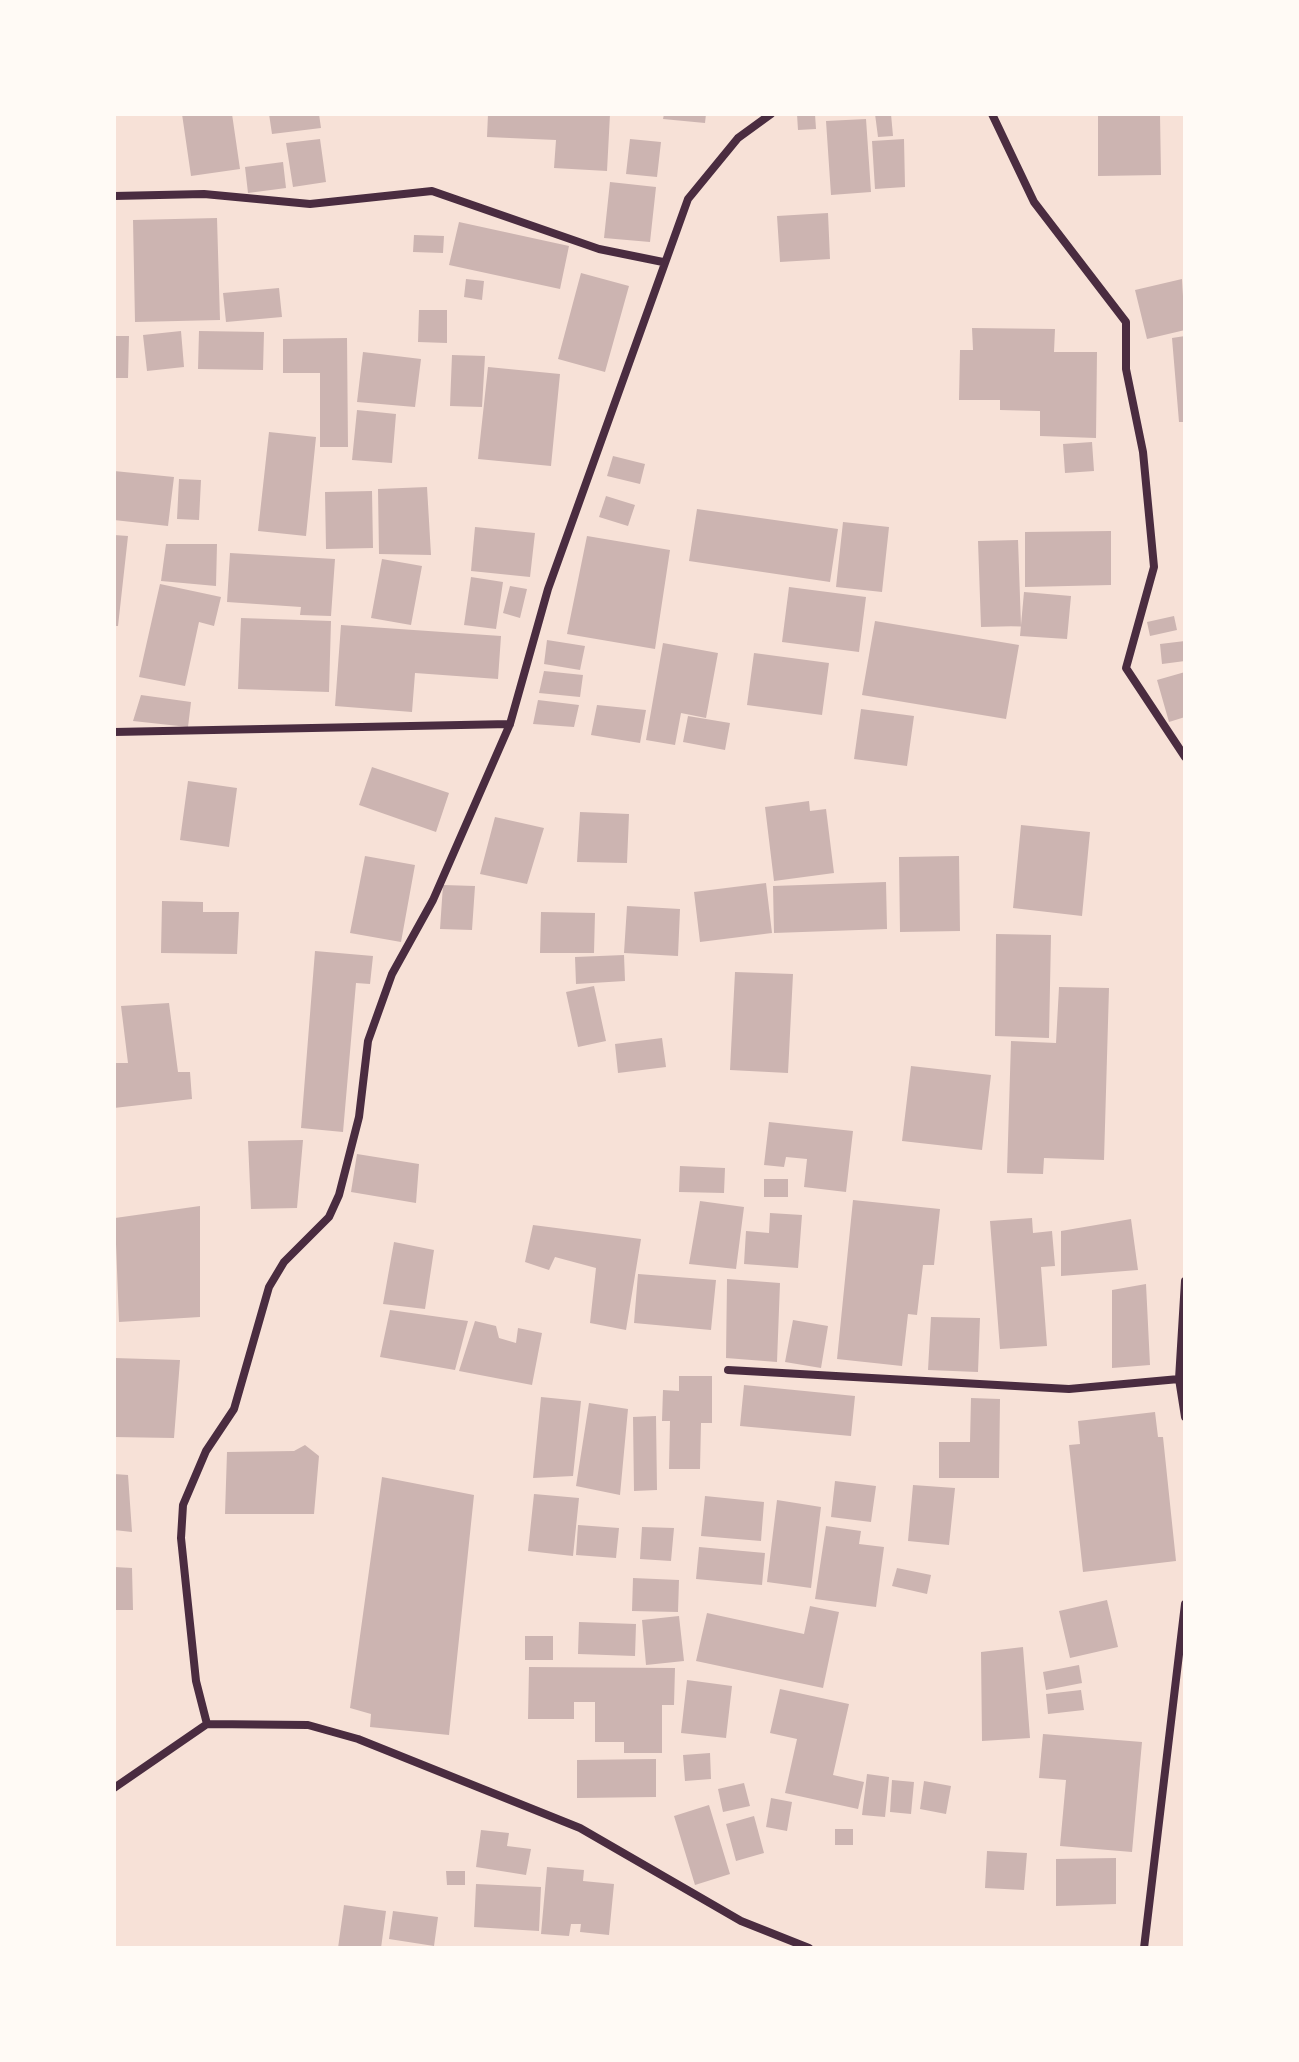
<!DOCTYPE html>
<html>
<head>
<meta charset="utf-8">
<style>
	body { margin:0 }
	#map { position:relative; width:1299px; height:2062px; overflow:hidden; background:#f7e1d7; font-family:Mulish,sans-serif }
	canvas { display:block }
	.frame { position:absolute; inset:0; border:116px solid #fffaf5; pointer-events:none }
</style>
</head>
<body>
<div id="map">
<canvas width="1299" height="2062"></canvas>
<div class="frame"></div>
</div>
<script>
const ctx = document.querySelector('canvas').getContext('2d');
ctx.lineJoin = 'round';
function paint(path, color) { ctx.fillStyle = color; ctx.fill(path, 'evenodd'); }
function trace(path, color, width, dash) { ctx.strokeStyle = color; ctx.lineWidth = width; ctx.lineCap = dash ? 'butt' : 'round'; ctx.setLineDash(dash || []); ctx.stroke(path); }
paint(new Path2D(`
	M182,114H232L240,169L191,176Z
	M269,114H319L321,128L272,134Z
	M488,114H610L607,171L554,168L556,140L487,137Z
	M664,114H706L705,123L663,119Z
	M797,114H815L816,129L798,130Z
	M875,114H891L893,136L878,137Z
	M1160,115L1161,175L1098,176V116Z
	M866,119L871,192L831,195L826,121Z
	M320,139L326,182L293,187L286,143Z
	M630,139L661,142L657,177L626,174Z
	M904,139L905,187L875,189L872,141Z
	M283,162L286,188L248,193L245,167Z
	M610,182L656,187L650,242L604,238Z
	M828,213L830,259L780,262L777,216Z
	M217,218L220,320L135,322L133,220Z
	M459,222L569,246L560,289L449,265Z
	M414,235L444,236L443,253L413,252Z
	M581,273L629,286L605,372L558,359Z
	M466,279L484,281L482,300L464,297Z
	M1182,279L1185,330L1147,339L1135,290Z
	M279,288L282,317L226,322L223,293Z
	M419,310H447V343L418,342Z
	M972,328L1055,329L1054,352H1097L1096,438L1040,436V411L1000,410V400H959L960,350H973Z
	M181,331L184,367L147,371L143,335Z
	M199,331L264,332L263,370L198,369Z
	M114,336H129L128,378H114Z
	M1185,336V422H1179L1172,338Z
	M347,338L348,447H320V373H283V339Z
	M363,352L421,359L415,407L357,402Z
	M452,355L485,356L482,407L450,406Z
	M488,367L560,374L551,466L478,459Z
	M357,410L396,414L392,463L352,460Z
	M269,432L316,437L306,536L258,531Z
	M1092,442L1094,471L1065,473L1063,444Z
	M613,456L645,464L640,484L607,476Z
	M114,471L174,477L168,526L114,520Z
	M179,479L201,480L199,520L177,519Z
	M427,487L431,555L379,554L378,489Z
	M372,491L373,548L326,549L325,492Z
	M606,496L635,505L628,526L599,517Z
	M697,509L838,529L830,582L689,561Z
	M843,522L889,527L882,592L836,587Z
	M475,527L535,533L530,577L471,571Z
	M1111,531V585L1025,587V532Z
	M114,535L128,536L118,626H114Z
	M587,536L670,550L655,649L567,634Z
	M1018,540L1021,626L981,627L978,541Z
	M166,544H217L216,586L161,581Z
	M230,553L335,559L331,616L300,615L301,607L227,602Z
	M382,559L422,566L411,625L371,618Z
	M471,577L503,582L496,629L464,625Z
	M160,584L221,597L214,626L199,622L185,686L139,677Z
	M510,586L527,589L520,618L503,613Z
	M789,587L866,597L859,652L782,642Z
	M1024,592L1071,596L1067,639L1020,636Z
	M1174,616L1177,630L1150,636L1147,622Z
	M241,618L331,621L329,692L238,689Z
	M875,621L1019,645L1006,719L862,695Z
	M341,625L501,636L498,679L415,673L412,712L335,706Z
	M547,640L585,646L580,670L544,664Z
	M1185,641V661L1162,664L1160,644Z
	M663,643L718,653L706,718L681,713L675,745L646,740Z
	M754,653L829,663L822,715L747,705Z
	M544,671L583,675L580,697L539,693Z
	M1185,672V717L1169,722L1157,680Z
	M141,695L191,702L188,727L133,721Z
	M538,700L579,705L574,727L533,724Z
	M597,705L646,710L640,743L591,735Z
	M861,709L914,716L907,766L854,759Z
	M688,716L730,723L725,750L683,742Z
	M372,767L449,793L436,832L359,805Z
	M188,781L237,788L229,847L180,840Z
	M809,801L810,811L826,809L834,873L774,881L765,807Z
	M580,812L629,814L627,863L577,862Z
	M495,817L544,828L527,884L480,874Z
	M1021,825L1090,832L1082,916L1013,908Z
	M365,856L415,865L401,942L350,933Z
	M959,856L960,931L900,932L899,857Z
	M886,882L887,929L774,933L773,886Z
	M766,883L772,933L700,942L694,892Z
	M443,885L475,886L472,930L440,929Z
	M162,901L203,902V912H239L237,954L161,953Z
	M627,906L680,909L678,956L624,953Z
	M541,912L595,913L594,953H540Z
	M996,934L1051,935L1049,1038L995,1036Z
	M315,951L373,956L370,984L356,983L343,1132L301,1128Z
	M624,955L625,981L576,984L575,957Z
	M735,972L793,974L788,1073L730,1070Z
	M594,986L606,1041L578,1047L566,992Z
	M1059,987L1109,988L1104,1160L1044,1158L1043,1174L1007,1173L1011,1041L1056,1043Z
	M169,1003L178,1072H190L192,1099L114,1108V1063H128L121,1006Z
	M662,1038L666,1067L618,1073L615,1044Z
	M911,1066L991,1075L982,1150L902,1141Z
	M769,1122L853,1131L846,1192L804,1187L807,1159L786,1157L784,1167L764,1165Z
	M303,1140L297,1208L251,1209L248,1141Z
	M357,1154L419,1164L416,1203L351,1192Z
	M680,1166L725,1168L724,1193L679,1192Z
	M764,1179H788V1197H764Z
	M853,1200L940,1209L934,1265H923L917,1315L908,1314L902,1366L837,1359Z
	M700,1201L744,1207L736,1269L689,1264Z
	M200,1206V1317L119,1322L115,1218Z
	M770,1213L802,1215L798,1268L744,1264L746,1231L769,1233Z
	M1032,1218L1033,1233L1052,1231L1055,1266L1041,1267L1047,1346L1000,1349L990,1221Z
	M1131,1219L1138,1270L1061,1276V1231Z
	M533,1225L641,1239L626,1330L590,1323L596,1268L555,1257L549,1270L525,1262Z
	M394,1242L434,1250L425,1309L383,1304Z
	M638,1274L716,1280L711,1330L634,1323Z
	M727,1279L780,1283L777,1362L726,1358Z
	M1146,1284L1150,1365L1112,1368V1290Z
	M390,1310L468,1321L455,1370L380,1357Z
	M931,1317L980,1318L978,1372L928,1370Z
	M793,1320L828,1326L821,1368L785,1362Z
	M475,1321L496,1326L499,1338L516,1343L518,1328L542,1333L532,1385L459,1371Z
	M114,1358L180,1360L174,1438L114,1437Z
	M679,1376H712V1423H701L700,1469H669L670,1421H662L663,1390L679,1391Z
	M744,1385L855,1396L851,1436L740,1426Z
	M541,1397L581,1401L573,1476L533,1478Z
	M971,1398L1000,1399L999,1478H939V1442H970Z
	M589,1403L628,1409L620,1495L576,1486Z
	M1155,1412L1158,1437H1163L1176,1561L1083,1572L1069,1445L1080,1444L1078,1421Z
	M656,1416L657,1490L634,1491L633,1417Z
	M305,1445L319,1456L314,1514H225L227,1452L294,1451Z
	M114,1474L128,1475L132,1532L114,1530Z
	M382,1477L474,1495L449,1735L370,1727L371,1714L350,1708Z
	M835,1481L876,1486L871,1522L831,1517Z
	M913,1485L955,1488L949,1545L908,1541Z
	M534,1494L579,1498L573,1556L528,1551Z
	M705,1496L764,1502L761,1541L701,1536Z
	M777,1500L821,1507L811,1588L767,1582Z
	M578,1525L619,1528L616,1558L576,1555Z
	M826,1526L861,1531L859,1544L884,1547L876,1607L815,1599Z
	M642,1527L674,1528L671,1561L640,1559Z
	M699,1547L765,1553L762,1585L696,1579Z
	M114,1567L132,1568L133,1610H114Z
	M897,1568L931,1575L927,1594L892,1586Z
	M633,1578L679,1580L678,1612L632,1611Z
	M1107,1600L1118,1647L1070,1658L1059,1611Z
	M810,1606L839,1612L823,1688L696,1661L707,1613L804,1634Z
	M679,1616L684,1661L646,1665L642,1620Z
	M579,1622L636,1624L635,1656L578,1654Z
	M525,1636H553V1660H525Z
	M1023,1647L1030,1738L982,1741L981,1652Z
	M1079,1665L1082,1683L1046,1690L1043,1672Z
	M529,1667L675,1668L674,1705H662V1753H624V1742H595V1702H574V1719H528Z
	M687,1680L732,1686L726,1738L681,1733Z
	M780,1689L849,1704L833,1775L864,1782L858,1809L785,1793L797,1739L770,1733Z
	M1081,1690L1084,1710L1048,1714L1046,1694Z
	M1043,1734L1142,1742L1132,1852L1060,1846L1066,1780L1039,1778Z
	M710,1753L711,1779L685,1781L683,1755Z
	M656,1759V1797L577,1798V1760Z
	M867,1774L889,1777L885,1817L862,1815Z
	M892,1780L914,1782L911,1814L890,1812Z
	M924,1781L951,1786L946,1814L920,1809Z
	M744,1783L750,1806L723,1812L718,1789Z
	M771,1798L792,1802L787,1831L766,1827Z
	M709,1805L730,1874L695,1885L674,1816Z
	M754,1816L764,1853L736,1861L726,1824Z
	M835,1829H853V1845H835Z
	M481,1830L509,1833L507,1846L531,1849L526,1875L476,1867Z
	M987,1851L1027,1853L1024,1890L985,1888Z
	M1116,1858V1904L1056,1906V1859Z
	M547,1867L584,1870L583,1881L614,1884L609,1935L580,1932L581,1924H571L569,1936L541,1934Z
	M446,1871H465V1885H447Z
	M476,1884L541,1887L539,1931L474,1927Z
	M344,1905L386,1911L381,1948H338Z
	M393,1911L438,1917L434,1946L389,1939Z`), '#ccb4b1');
trace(new Path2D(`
	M992,114L1034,202L1126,322V369L1143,452L1154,567L1126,668L1185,757
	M114,196L204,194L310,204L432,191L599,249L663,262
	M114,732L510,724
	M1185,1281L1179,1379L1185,1417
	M728,1370L1069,1389L1179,1379
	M207,1724L196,1681L181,1538L183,1505L206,1451L234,1409L269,1287L284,1262L329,1217L339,1195L359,1117L368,1041L392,974L433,900L510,724L548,589L688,199L738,138L771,114
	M114,1788L207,1724L308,1725L358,1739L580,1828L741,1921L809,1948
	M1144,1948L1185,1604`), '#4a2c40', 8);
</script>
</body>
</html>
